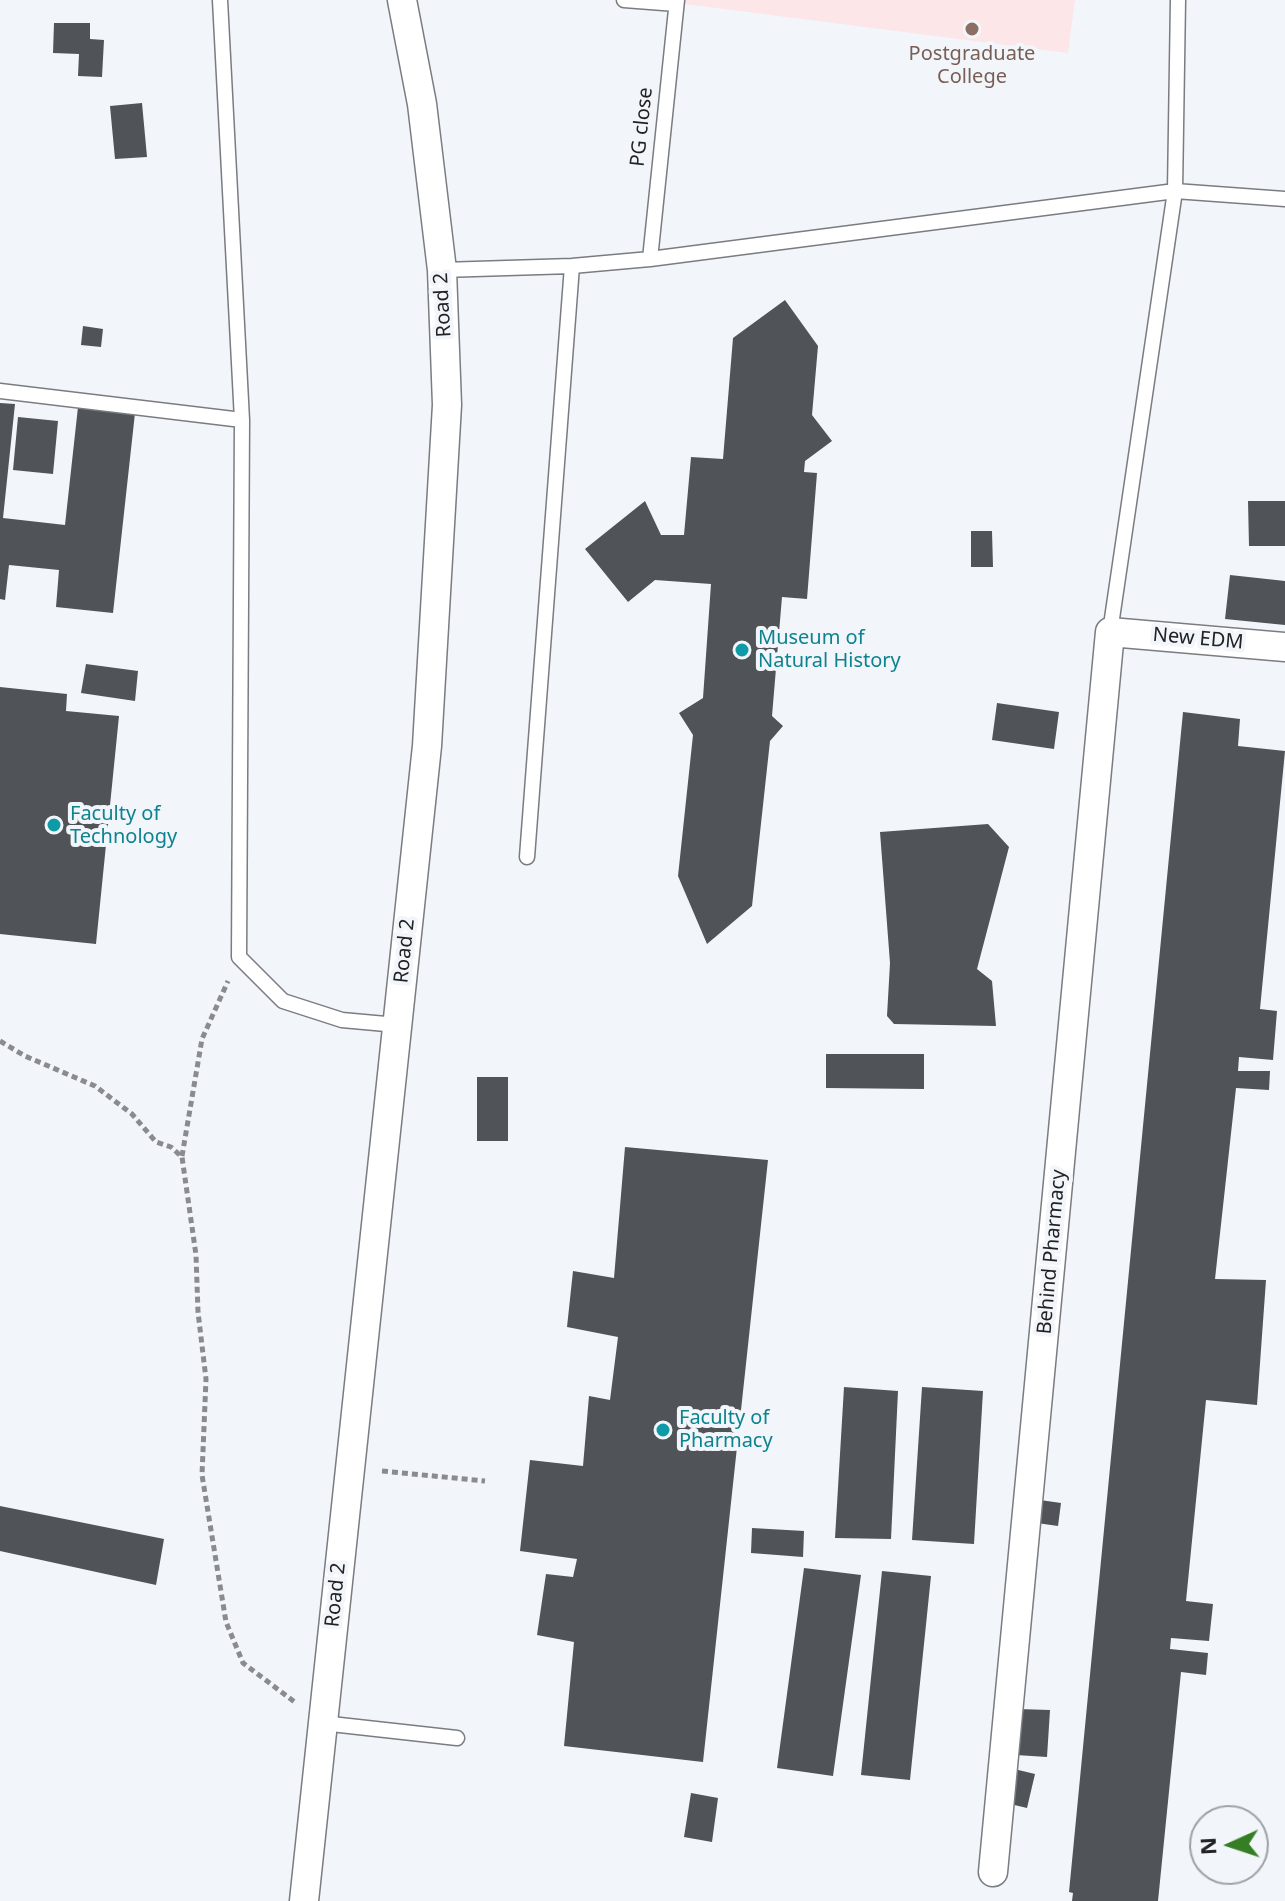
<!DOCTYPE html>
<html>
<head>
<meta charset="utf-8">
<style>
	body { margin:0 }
	#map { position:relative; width:1285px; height:1901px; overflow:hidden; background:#f2f6fb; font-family:"Noto Sans",sans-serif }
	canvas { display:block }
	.north { position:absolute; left:1189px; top:1805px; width:80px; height:80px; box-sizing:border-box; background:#f2f6fb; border:2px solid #9ea1a5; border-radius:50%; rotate:267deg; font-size:22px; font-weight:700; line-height:32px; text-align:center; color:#212224 }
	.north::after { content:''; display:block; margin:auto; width:28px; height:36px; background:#367e23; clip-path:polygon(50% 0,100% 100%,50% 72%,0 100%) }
</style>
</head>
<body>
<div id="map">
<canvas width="1285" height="1901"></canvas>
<div class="north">N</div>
</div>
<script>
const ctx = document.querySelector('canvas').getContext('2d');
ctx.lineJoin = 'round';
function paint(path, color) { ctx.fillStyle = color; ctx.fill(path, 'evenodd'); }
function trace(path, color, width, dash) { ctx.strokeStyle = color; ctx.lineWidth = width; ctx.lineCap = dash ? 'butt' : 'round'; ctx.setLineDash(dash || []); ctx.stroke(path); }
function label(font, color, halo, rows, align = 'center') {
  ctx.font = font + ' "Noto Sans",sans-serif'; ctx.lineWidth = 8; ctx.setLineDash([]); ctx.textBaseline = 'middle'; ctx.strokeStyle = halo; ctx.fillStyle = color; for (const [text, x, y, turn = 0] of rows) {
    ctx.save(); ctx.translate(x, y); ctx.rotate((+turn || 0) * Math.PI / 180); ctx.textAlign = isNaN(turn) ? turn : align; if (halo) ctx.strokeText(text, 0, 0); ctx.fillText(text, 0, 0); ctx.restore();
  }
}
paint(new Path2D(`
	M653,0H1075L1068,53Z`), '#fce6e7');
paint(new Path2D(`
	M54,23H90V39L104,40L102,77L78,76L79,54L53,53Z
	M142,103L147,157L115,159L110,106Z
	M785,300L818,346L812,415L832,441L805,461L804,472L817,473L807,599L782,597L772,716L783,726L770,741L752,906L707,944L678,876L693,735L679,713L703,698L711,584L655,580L628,602L585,549L645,501L661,535H684L691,457L723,459L733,338Z
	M83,326L103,329L101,347L81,345Z
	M0,403L15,404L3,518L65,525L78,407L135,413L113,613L56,607L59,570L9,565L5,600L0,599Z
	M18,417L58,421L53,474L13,470Z
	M1248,501H1285V546H1249Z
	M971,531H992L993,567H971Z
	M1230,575L1285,581V625L1225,619Z
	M86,664L138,671L135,701L81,693Z
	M0,687L67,694L66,711L119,716L96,944L0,934Z
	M997,703L1059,712L1054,749L992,740Z
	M1183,712L1240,719L1238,746L1285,751L1260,1009L1277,1011L1273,1060L1239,1057L1238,1071H1270L1269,1090L1236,1088L1215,1279L1266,1280L1257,1405L1206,1400L1186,1601L1213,1604L1209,1641L1171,1638L1170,1649L1208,1653L1206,1675L1181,1672L1158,1901H1072L1073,1893L1069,1892Z
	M988,824L1009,847L977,969L992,981L996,1026L894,1024L887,1016L890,963L880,832Z
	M826,1054H924V1089L826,1088Z
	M477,1077H508V1141H477Z
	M625,1147L768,1160L703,1762L564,1746L574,1642L537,1635L546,1574L573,1577L577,1559L520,1551L530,1460L583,1466L589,1396L610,1400L618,1337L567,1327L573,1271L614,1278Z
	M844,1387L898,1391L891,1539L835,1538Z
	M922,1387L983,1391L974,1544L912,1540Z
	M1040,1500L1061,1503L1058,1526L1037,1523Z
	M0,1506L164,1539L156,1585L0,1551Z
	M752,1528L804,1531L803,1557L751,1553Z
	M804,1568L861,1575L833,1776L777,1768Z
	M882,1571L931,1576L910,1780L861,1775Z
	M1018,1709L1050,1710L1047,1757L1016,1755Z
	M1010,1768L1035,1774L1027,1808L1002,1802Z
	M691,1793L718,1798L712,1842L684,1837Z`), '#505357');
const service = new Path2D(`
	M220,0L242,420L239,957L283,1001L342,1020L397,1025
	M624,0L676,4
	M650,259L677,0
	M442,270L572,266L650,259L1175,191L1285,199
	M0,391L242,420
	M1110,632L1175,191L1178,0
	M527,857L572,266
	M322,1723L457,1738`);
const minor = new Path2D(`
	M993,1872L1110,632L1285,647
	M304,1901L427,746L447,405L442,270L422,104L402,0`);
trace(service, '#797c80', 17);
trace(minor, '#797c80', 31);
trace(new Path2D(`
	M0,1041L25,1056L95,1086L132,1114L156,1142L171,1147L182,1157L196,1255L198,1312L206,1379L202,1475L226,1622L243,1663L296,1703
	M182,1156L202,1039L228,981
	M382,1471L485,1481`), '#898b8f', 5, [6, 4]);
trace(service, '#fff', 14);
trace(minor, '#fff', 28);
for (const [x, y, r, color] of [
	[972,29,8,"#8d6e63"],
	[742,650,8,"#0f9aa8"],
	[54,825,8,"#0f9aa8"],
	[663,1430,8,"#0f9aa8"]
]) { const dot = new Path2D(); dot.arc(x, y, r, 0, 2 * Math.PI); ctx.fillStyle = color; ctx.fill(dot); trace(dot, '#f2f6fb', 3); }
label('20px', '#785e54', '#f2f6fb', [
	["Postgraduate",972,54],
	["College",972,77]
]);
label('20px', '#212224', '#f2f6fb', [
	["PG close",642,127,-84],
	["Road 2",443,305,-93],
	["New EDM",1198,639,5],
	["Road 2",405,951,-84],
	["Behind Pharmacy",1052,1252,-85],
	["Road 2",336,1595,-84]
]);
label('20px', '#0d838f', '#f2f6fb', [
	["Museum of",758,638],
	["Natural History",758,661],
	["Faculty of",70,814],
	["Technology",70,837],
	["Faculty of",679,1418],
	["Pharmacy",679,1441]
], 'left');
</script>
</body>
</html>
